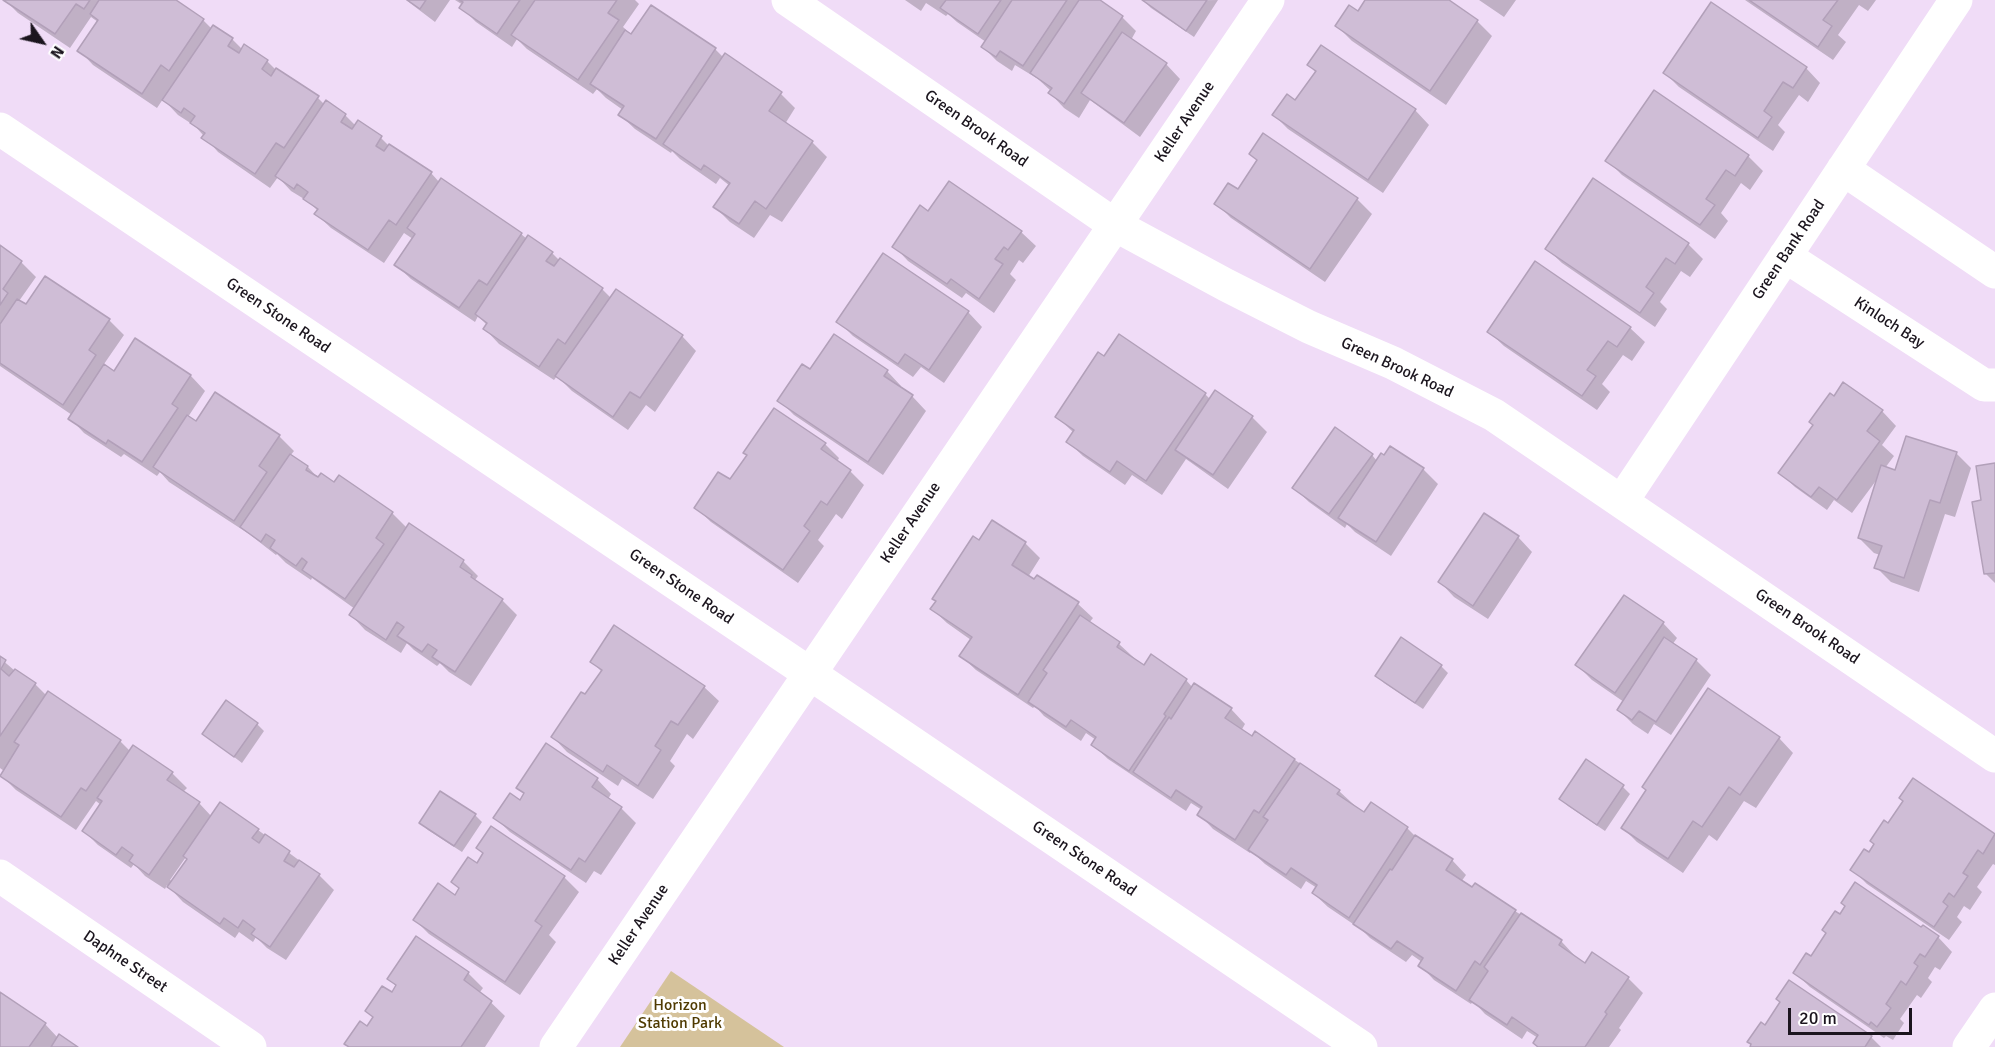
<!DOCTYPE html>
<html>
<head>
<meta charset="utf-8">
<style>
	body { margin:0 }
	#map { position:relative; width:1995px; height:1047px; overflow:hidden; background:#f0dcf7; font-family:Signika,sans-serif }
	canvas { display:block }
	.north { position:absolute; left:12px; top:12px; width:60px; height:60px; -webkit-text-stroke:4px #fff; paint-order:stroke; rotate:124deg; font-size:16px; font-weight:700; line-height:24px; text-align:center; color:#1b151e }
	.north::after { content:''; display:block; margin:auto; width:21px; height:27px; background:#1b151e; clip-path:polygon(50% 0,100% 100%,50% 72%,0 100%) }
	.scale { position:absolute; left:1788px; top:1008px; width:124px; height:27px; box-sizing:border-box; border:3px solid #1b151e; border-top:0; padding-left:8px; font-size:18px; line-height:21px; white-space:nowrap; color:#1b151e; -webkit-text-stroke:4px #fff; paint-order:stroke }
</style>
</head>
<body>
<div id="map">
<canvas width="1995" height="1047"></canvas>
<div class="north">N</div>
<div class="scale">20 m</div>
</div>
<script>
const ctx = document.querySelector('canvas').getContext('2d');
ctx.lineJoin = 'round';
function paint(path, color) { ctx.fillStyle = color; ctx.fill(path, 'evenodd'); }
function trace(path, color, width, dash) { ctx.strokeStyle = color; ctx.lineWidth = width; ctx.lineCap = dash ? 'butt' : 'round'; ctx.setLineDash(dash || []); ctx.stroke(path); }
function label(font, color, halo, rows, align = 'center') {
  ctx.font = font + ' Signika,sans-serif'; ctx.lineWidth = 6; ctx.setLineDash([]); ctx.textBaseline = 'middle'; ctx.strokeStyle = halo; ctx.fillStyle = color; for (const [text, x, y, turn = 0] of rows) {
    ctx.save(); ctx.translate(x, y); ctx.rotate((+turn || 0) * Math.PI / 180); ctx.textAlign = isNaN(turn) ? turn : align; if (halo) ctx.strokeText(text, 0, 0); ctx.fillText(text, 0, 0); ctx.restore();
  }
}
paint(new Path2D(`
	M671,971L784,1047H620Z`), '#d5c29b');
paint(new Path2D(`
	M5,0H173L203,20L212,29L232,39L243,50L267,61L276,70L318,98L325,105L345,115L356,126L381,138L389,146L431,173L440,183L521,234L527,239L552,253L560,261L602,289L611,298L682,336L696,351L655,412L646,405L628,430L572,391L557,376L554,380L499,344L485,329L487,325L478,316L475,322L411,279L396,265L413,239L404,233L384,263L331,228L316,214L318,211L309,202L291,191L278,177L270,188L218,152L195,126L178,115L163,99L157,108L93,65L79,50L98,22L91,17L70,48L18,13Z
	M406,0H450L435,22Z
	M455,0H635L639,4L623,27L632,35L651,7L715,49L724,58L781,94L795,108L785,124L812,142L827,157L782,222L770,215L754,238L730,222L715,207L730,186L720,178L716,184L680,159L672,151L671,153L635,129L620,115L623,110L606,98L597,89L593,94L527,49L517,39L512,47L476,22L461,7L463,5Z
	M905,0H1097L1122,17L1136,31L1131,40L1166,64L1180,79L1140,137L1090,100L1079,118L1064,108L1050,93L1051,91L1038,79L1015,65L1012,71L997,61L983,47L986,42L957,22L948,14L946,16L926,3L921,11Z
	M1218,0L1194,37L1151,8L1144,1Z
	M1367,0H1446L1477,21L1492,36L1446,105L1352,41L1337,26L1358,13Z
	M1479,0H1516L1504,17Z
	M1745,0H1876L1868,11L1859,5L1838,35L1846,42L1833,60Z
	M1309,65L1415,110L1429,125L1383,193L1288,129L1274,115L1296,102L1316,73Z
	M1806,68L1820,83L1808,102L1799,95L1778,125L1785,132L1773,151L1679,87L1665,73Z
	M1654,92L1748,156L1763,171L1750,190L1741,183L1721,213L1728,221L1715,239L1622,175L1607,160Z
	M1263,135L1357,199L1372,214L1325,282L1231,218L1216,203L1238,191L1258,161Z
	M929,213L1021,232L1036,246L1023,263L1019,260L1010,274L1016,280L994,313L966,293L962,298L908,261L894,246Z
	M1688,244L1703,259L1690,277L1681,271L1660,302L1667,309L1655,327L1562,263L1547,249Z
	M0,247L21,262L36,277L19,301L26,306L109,320L124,335L104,364L106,367L115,373L136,340L191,376L205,391L188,417L196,423L216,394L279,436L294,451L290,456L308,467L319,479L334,484L339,477L392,513L408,529L410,526L463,561L478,576L475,580L480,585L502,600L517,615L471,686L449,672L440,663L437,666L414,650L407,643L401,653L365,630L351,615L355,609L312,578L311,580L286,563L277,554L276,555L249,534L169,482L160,472L157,476L124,454L121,457L84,433L70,418L72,415L0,366Z
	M968,312L982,327L944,383L921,367L913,377L853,336L838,321Z
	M1630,328L1645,342L1632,361L1623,355L1602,384L1610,392L1597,410L1504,346L1489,332Z
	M810,371H887L901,386L900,388L912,396L926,411L883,475L794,415L779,400Z
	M1205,394L1210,399L1252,417L1267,432L1228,489L1186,459L1162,495L1132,475L1125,485L1083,456L1068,442L1074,433L1057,417Z
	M1882,411L1896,426L1882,445L1894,456L1885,468L1896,472L1907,438L1957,454L1971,468L1955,517L1945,514L1919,592L1891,582L1876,567L1880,555L1874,553L1859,538L1878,478L1852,513L1834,500L1827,510L1795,487L1780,473Z
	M825,444L839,458L837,462L850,471L864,485L842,519L836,514L818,540L824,546L798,583L711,522L696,508L730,481L748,456Z
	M1391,448L1424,470L1438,484L1391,556L1355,532L1347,524L1345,528L1309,502L1294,488L1372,455L1377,461L1385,457Z
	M1995,464V583L1986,574L1983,501Z
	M1518,537L1532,552L1488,619L1454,597L1440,582Z
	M979,542L1025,543L1040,558L1028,577L1078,604L1093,618L1089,623L1119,644L1144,667L1151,657L1186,680L1193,688L1231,709L1245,724L1241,731L1252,738L1255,734L1295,760L1339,791L1364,814L1407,828L1415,836L1452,860L1466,875L1461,882L1515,911L1561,941L1575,956L1574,957L1585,965L1592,954L1628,978L1643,993L1619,1028L1621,1030L1609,1047H1539L1538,1038L1527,1031L1522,1039L1485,1014L1473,1001L1471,1004L1434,980L1420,965L1422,962L1412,955L1406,962L1370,938L1362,930L1328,907L1313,893L1317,888L1306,881L1301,889L1265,864L1251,851L1250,853L1213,829L1199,814L1202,810L1191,803L1186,811L1108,759L1093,745L1096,740L1086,733L1081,741L1044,716L1035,706L1033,708L976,670L961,656L971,640L947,623L932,609Z
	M1663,623L1677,638L1672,645L1696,660L1711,675L1671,735L1654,724L1648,734L1633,724L1619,710L1624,702L1592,680L1577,665Z
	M0,658L15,671L35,684L47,696L120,741L130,751L134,747L172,773L187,788L183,792L199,803L212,817L258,830L319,875L334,890L286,960L267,948L256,937L253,942L239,932L235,938L183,902L167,885L165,889L145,876L134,864L131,868L98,845L84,831L101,805L96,801L76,830L16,790L1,775L4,771L0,768ZM186,857L188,860L173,882L170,880Z
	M592,662L704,687L719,701L693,739L687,734L670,761L675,766L653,799L622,779L618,786L567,752L553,737L585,696L602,672Z
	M1441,666L1448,673L1423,709L1384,683L1377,675Z
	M257,724L264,731L242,763L204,734Z
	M1779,738L1793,753L1756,808L1744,801L1717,841L1709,835L1683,873L1637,842L1623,828Z
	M1586,762L1623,787L1630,794L1605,831L1568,806L1561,799Z
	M597,779L611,794L608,799L621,808L636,823L601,875L594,871L586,883L510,832L495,818L520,802L525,794L518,787Z
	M1914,781L1995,836V865L1993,864L1977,887L1982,892L1970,910L1964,906L1957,917L1962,922L1949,940L1867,884L1852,869L1869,854L1905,801Z
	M475,815L482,822L462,852L428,830L421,823Z
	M477,865L564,877L579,892L549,935L556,942L520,995L429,934L415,920L455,897Z
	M1840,916L1922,929L1938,937L1952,952L1940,970L1935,967L1928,978L1932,982L1921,998L1917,995L1900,1019L1904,1023L1893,1040L1886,1036L1884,1038L1810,987L1795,973L1811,958Z
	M416,938L468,973L483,988L480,992L505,1016L485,1047H350L367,1028L397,987L389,979Z
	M0,994L45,1024L58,1038L76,1047H0Z
	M1765,1027L1871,1037L1881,1047H1751Z`), '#0003');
const building = new Path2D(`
	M3,0H90L84,9L76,4L55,34Z
	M99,0H176L204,19L169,71L161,65L142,94L77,51L98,20L90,14Z
	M407,0H426L420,9Z
	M459,0H520L497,34L459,8L463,2Z
	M535,0H617L608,13L619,20L578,80L511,35Z
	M946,0H1001L978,34L940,8Z
	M1012,0H1067L1023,66L1000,51L996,57L981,47Z
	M1079,0H1100L1123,16L1064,104L1048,93L1052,88L1030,73Z
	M1142,0H1207L1186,31Z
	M1365,0H1449L1478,20L1430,91L1335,26L1349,5L1358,11Z
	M1749,0H1838L1823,20L1832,26L1818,47Z
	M1711,2L1807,67L1793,88L1783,82L1764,111L1772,117L1758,138L1663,73Z
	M651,5L716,48L656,139L618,115L624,106L590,84L625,30L631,34Z
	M213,25L233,38L228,46L239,53L244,44L268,60L262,69L271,76L276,68L319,96L284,148L276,143L255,174L201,138L205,133L190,123L195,116L184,108L181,113L162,100Z
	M1122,32L1167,63L1124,123L1081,93Z
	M1321,45L1416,109L1368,180L1272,115L1287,94L1295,100L1316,71L1307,65Z
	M725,53L782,92L769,111L813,141L766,209L755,201L739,224L713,207L730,183L704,165L701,170L663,144Z
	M1654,90L1749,155L1735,176L1726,170L1706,199L1715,205L1700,225L1605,161Z
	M326,100L346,114L341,122L352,129L358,120L382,136L376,146L384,151L389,144L432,172L396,225L389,220L368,250L314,214L318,209L303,199L308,192L297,184L294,189L275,176Z
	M1263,133L1358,198L1310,269L1214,204L1228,183L1238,189L1257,160L1249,154Z
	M441,178L522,233L487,285L479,280L459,308L394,265L415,234L407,228Z
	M1593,178L1689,243L1675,264L1666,258L1646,287L1654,293L1640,313L1545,249Z
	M949,181L1022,231L1008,250L1004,247L995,259L1003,264L979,299L951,279L947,284L892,247L920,205L928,211Z
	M528,235L553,252L546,261L554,266L560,258L603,288L565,344L558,339L539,367L483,329L487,323L475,314Z
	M0,245L22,261L3,289L8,293L0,305Z
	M883,253L969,311L929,370L905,354L898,364L836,322Z
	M1535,261L1631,327L1617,347L1608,341L1587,370L1596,376L1582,396L1487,332Z
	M45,276L110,319L89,350L96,355L63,405L0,363V324L17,299L26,304Z
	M616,289L683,335L640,398L630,392L613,417L555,376Z
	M834,334L888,370L884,376L913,395L868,462L777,401L802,364L810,369Z
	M1119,334L1206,393L1146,481L1117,461L1110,472L1066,442L1074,430L1055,417L1098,352L1104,356Z
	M135,338L191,375L172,404L178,408L142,462L108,440L106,444L68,419L104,364L114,371Z
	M1843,382L1883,410L1867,431L1880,441L1837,500L1819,487L1811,497L1778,473L1813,425L1809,422L1830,393L1834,396Z
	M1215,390L1253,416L1213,475L1175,450Z
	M215,392L280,435L259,466L267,472L234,521L153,467L187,415L196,421Z
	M774,408L826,443L821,449L851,470L827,505L821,501L804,526L810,531L783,570L694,508L718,472L730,479L747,455L743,453Z
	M1335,427L1373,454L1329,514L1292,488Z
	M1906,436L1957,452L1940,503L1930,500L1904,578L1874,568L1882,546L1858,538L1881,465L1895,470Z
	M1390,446L1424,468L1376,542L1338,518L1381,453L1384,455Z
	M290,454L308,466L306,470L318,477L321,473L334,482L339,475L393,512L376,538L384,544L345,599L302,570L307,562L302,558L296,566L270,548L275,540L266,534L261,542L240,527Z
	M1995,463V573L1984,574L1972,502L1981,500L1976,466Z
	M1484,513L1519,536L1473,606L1438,582Z
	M992,520L1026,542L1012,565L1034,579L1037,575L1079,602L1018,695L959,656L972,637L930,609L936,601L932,599L973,536L979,540Z
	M409,523L464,560L460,567L472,575L471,577L503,599L455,672L432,657L437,650L428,644L422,652L397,636L404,627L397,622L386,640L349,615Z
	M1624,595L1664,622L1615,693L1575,665Z
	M1080,615L1120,642L1117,647L1144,665L1151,654L1187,679L1164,714L1166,716L1129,771L1091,745L1096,737L1071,720L1066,727L1028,702L1047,673L1043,670Z
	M614,625L705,686L678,725L671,721L655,746L661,750L638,786L607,765L603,772L551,737L581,692L585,694L602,670L590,662Z
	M1401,637L1442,665L1415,703L1375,676Z
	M1664,637L1697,659L1656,722L1639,711L1632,720L1617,710Z
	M0,656L6,660L1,669L9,676L15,669L36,683L0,736Z
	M1194,683L1232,708L1225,718L1252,736L1255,731L1295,759L1259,813L1254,810L1235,840L1197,815L1202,807L1176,790L1171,798L1133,772L1169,717L1171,719Z
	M1708,688L1780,737L1740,795L1729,787L1702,827L1693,821L1668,859L1621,828L1646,790L1642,787Z
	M48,691L121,740L86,791L81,788L61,817L0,776L19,745L14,742Z
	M226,700L258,723L234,757L202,734Z
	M546,743L598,778L592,787L622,807L585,862L579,858L571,870L493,818L510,793L520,800L524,793L516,788Z
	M133,745L173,772L167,780L200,802L149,875L129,861L133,855L122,847L116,855L82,831L102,801L97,798Z
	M1586,759L1624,785L1597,825L1559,799Z
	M1300,763L1340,790L1337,794L1364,812L1371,802L1408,827L1349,918L1312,893L1317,885L1291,868L1286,875L1248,850L1268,820L1263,817Z
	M1913,778L1995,834L1983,854L1978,850L1963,873L1968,876L1954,897L1949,893L1943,902L1948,906L1934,927L1850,870L1864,849L1869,852L1874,844L1870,841L1884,820L1888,823L1903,801L1899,798Z
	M440,791L476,814L454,846L419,823Z
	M220,802L259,829L252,838L259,843L265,834L290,851L284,861L294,867L299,860L320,874L270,947L251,934L255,929L243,920L238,928L224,918L220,924L167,887L187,859L183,856Z
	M491,826L565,876L535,921L542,926L505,982L413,920L438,883L455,895L459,888L451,882L468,857L477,863L483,853L476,848Z
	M1415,835L1453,859L1446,870L1472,887L1475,883L1516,910L1480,965L1475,961L1456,991L1418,966L1423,958L1397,941L1391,949L1353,924L1390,869L1392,870Z
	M1855,882L1921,927L1923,925L1939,936L1925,957L1920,954L1914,963L1918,966L1906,985L1901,981L1886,1004L1891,1008L1877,1027L1871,1022L1869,1025L1793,973L1806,953L1811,956L1826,933L1822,930L1835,911L1840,914L1845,906L1841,903Z
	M1521,913L1562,940L1559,945L1585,963L1592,952L1629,977L1605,1012L1607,1014L1585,1047H1538L1533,1043L1538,1035L1512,1017L1507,1025L1469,1000L1488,971L1484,967Z
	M416,936L469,972L464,980L492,1001L461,1047H349L344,1044L360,1021L367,1026L373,1017L365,1011L382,986L392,992L396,985L387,979Z
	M1789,980L1872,1036L1865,1047H1750L1751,1044L1747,1042L1761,1022L1765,1025L1780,1002L1776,999Z
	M0,992L46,1023L29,1047H0Z
	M59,1034L78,1047H51Z`);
paint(building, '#cfbdd6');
trace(building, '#b2a0b9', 1.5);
trace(new Path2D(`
	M788,0L1115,225L1226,285L1309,327L1393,363L1494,415L1995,756
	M0,129L809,673L1361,1047
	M1843,169L1995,272
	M1785,256L1984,385H1995
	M1622,501L1956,0
	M0,876L250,1047
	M556,1047L1268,0
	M1969,1047L1995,1009`), '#fff', 33);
label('16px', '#1b151e', '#fff', [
	["Keller Avenue",1185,122,-56],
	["Green Brook Road",976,129,35],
	["Green Bank Road",1789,250,-56],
	["Green Stone Road",278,316,34],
	["Kinloch Bay",1889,323,33],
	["Green Brook Road",1397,368,25],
	["Keller Avenue",911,523,-56],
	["Green Stone Road",681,587,34],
	["Green Brook Road",1807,627,34],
	["Green Stone Road",1084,859,34],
	["Keller Avenue",639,925,-56],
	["Daphne Street",125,962,34]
]);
label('16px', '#4f3a01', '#fff', [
	["Horizon",680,1006],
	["Station Park",680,1024]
]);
</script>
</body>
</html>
